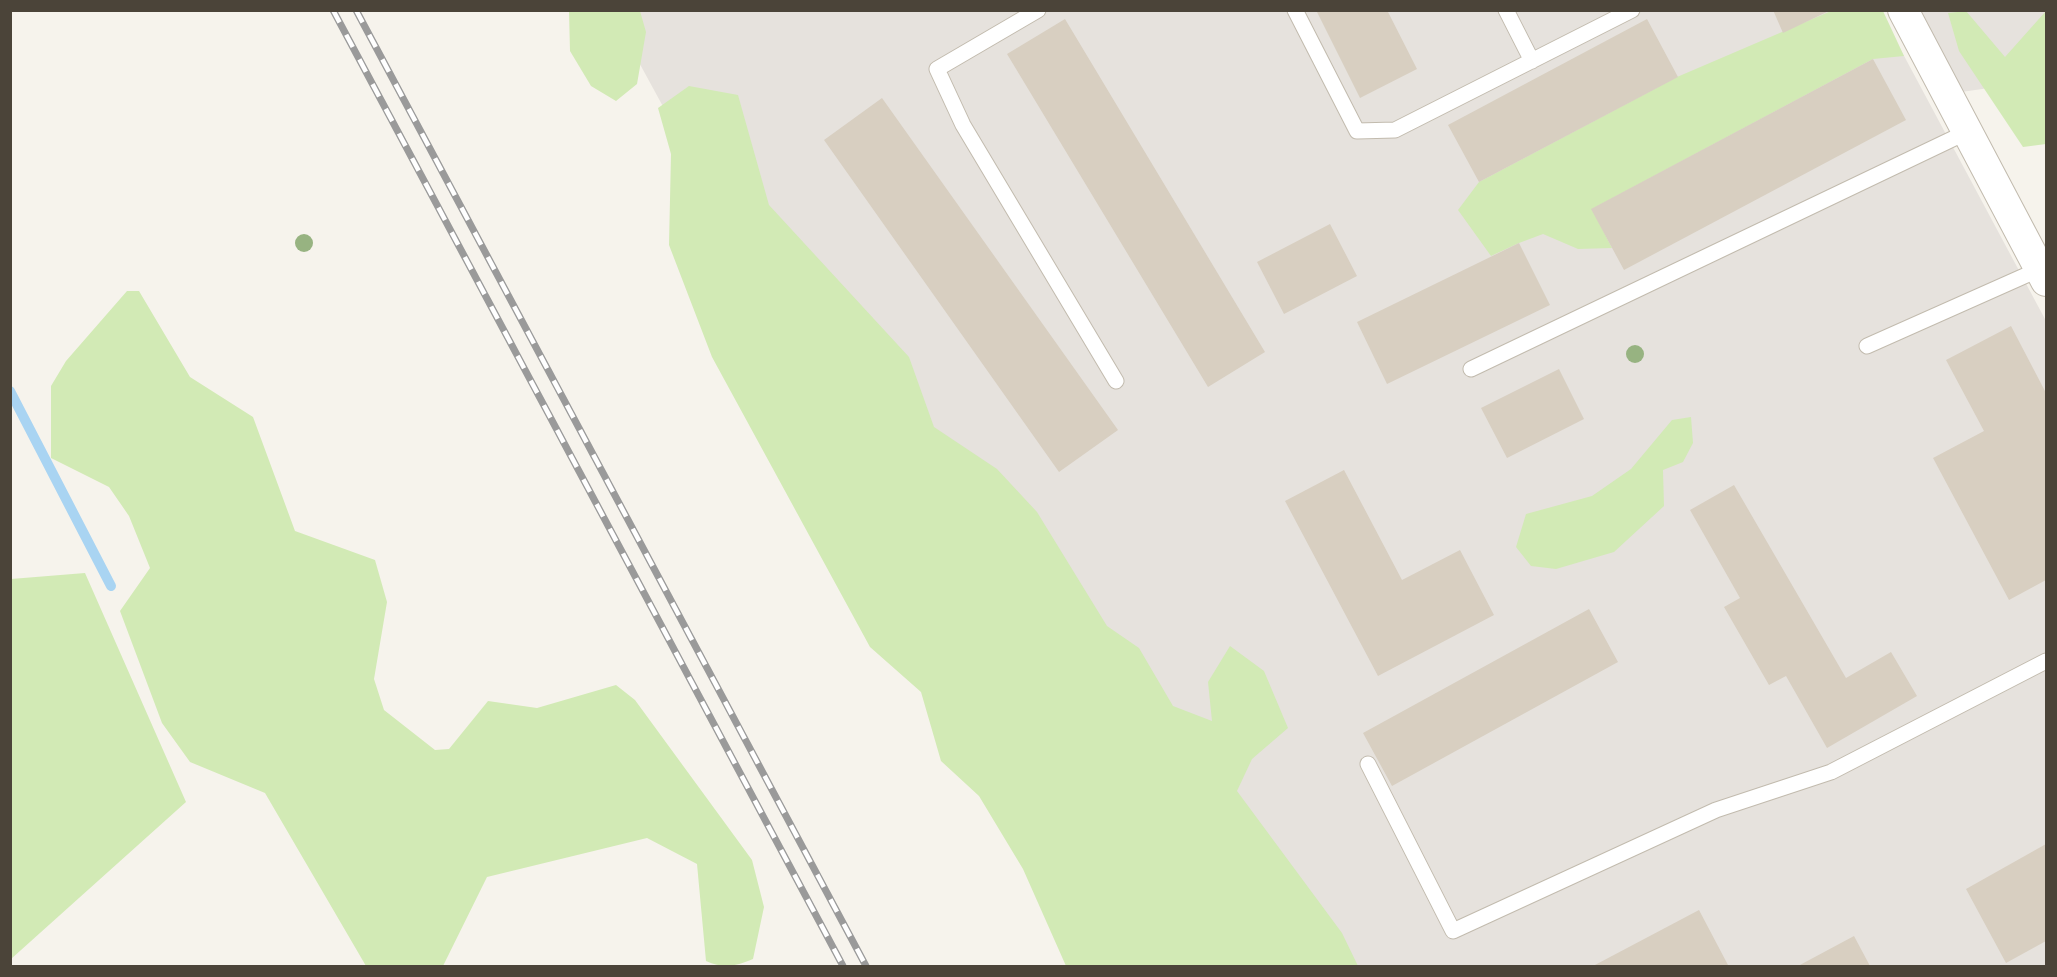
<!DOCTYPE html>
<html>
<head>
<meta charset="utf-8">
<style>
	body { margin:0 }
	#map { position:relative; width:2057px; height:977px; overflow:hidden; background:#f6f3ec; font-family:"Work Sans",sans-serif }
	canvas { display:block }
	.frame { position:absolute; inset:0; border:12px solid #4b4439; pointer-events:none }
</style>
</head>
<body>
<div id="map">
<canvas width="2057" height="977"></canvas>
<div class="frame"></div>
</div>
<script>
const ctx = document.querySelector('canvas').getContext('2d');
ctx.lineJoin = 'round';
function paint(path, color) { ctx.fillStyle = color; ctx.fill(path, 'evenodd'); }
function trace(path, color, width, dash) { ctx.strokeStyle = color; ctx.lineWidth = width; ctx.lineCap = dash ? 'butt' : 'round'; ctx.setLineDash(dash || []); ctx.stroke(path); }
paint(new Path2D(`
	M611,11H1880L2046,321V966H1131Z
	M1918,11H2046V37L2018,84L1961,92Z`), '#e6e2dd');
paint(new Path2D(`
	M569,11H640L646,32L637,84L616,101L591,86L570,51Z
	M1831,11H1883L1904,56L1873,59L1592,209L1612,248L1578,249L1543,234L1519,243L1491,256L1458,210L1479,182L1677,77Z
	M1966,11L2005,57L2046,11V144L2023,147L1959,51L1948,13Z
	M689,86L738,95L769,205L909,357L934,427L997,469L1037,512L1107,626L1139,648L1173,706L1212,721L1208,682L1230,646L1264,671L1288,728L1252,759L1237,791L1342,933L1358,966H1066L1023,869L979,796L941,761L921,692L870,647L712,357L669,245L671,154L658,108Z
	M127,291H139L190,377L253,417L295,531L375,560L387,602L374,679L384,710L435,750L449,749L488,701L537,708L616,685L635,700L752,860L764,907L753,959C736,966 724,969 706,961L697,864L647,838L487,877L443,966H366L265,793L190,762L162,723L120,611L150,568L129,516L109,487L51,458V386L66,361Z
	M1691,417L1693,443L1683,462L1663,470L1664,506L1614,552L1556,569L1531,566L1516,547L1526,514L1592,496L1631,469L1672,420Z
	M85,573L186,802L11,959V579Z`), '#d2eab5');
trace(new Path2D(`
	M10,391L111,586`), '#a9d4f2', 10);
paint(new Path2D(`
	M1316,10H1387L1417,69L1360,98Z
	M1773,10H1831L1783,33Z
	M1065,19L1265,352L1208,387L1007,54Z
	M1647,19L1678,77L1479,182L1448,125Z
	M1873,59L1906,120L1624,270L1591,209Z
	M882,98L1118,430L1059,472L824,140Z
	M1330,224L1357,276L1284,314L1257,262Z
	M1519,243L1550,305L1387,384L1357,322Z
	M2011,326L2046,393V580L2009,600L1933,458L1984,431L1946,360Z
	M1559,369L1584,419L1507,458L1481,408Z
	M1344,470L1402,580L1460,550L1494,615L1378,676L1285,501Z
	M1734,485L1846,678L1891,652L1917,696L1827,748L1786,676L1769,685L1724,607L1740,598L1690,510Z
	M1589,609L1618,662L1392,786L1363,733Z
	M2046,844V941L2006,963L1966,889Z
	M1699,910L1728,965L1725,966H1593Z
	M1854,936L1870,966H1798Z`), '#d8cfc1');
const service = new Path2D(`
	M1038,10L937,69L963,125L1116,381
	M1295,10L1357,131L1395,130L1632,10
	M1506,10L1532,61
	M1867,346L2040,269
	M1471,369L1967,132
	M1368,764L1453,931L1716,810L1831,772L2046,661`);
const minor = new Path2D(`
	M1903,10L2046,281`);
trace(service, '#c2bbae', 17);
trace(minor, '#c2bbae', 32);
trace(service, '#fff', 15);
trace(minor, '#fff', 30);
const rail = new Path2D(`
	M333,10L843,966
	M356,10L866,966`);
trace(rail, '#9a9a9a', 7);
trace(rail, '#fff', 4.5, [14]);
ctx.fillStyle = '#97b381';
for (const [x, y] of [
	[304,243],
	[1635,354]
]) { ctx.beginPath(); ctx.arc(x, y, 9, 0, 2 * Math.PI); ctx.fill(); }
</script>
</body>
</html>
